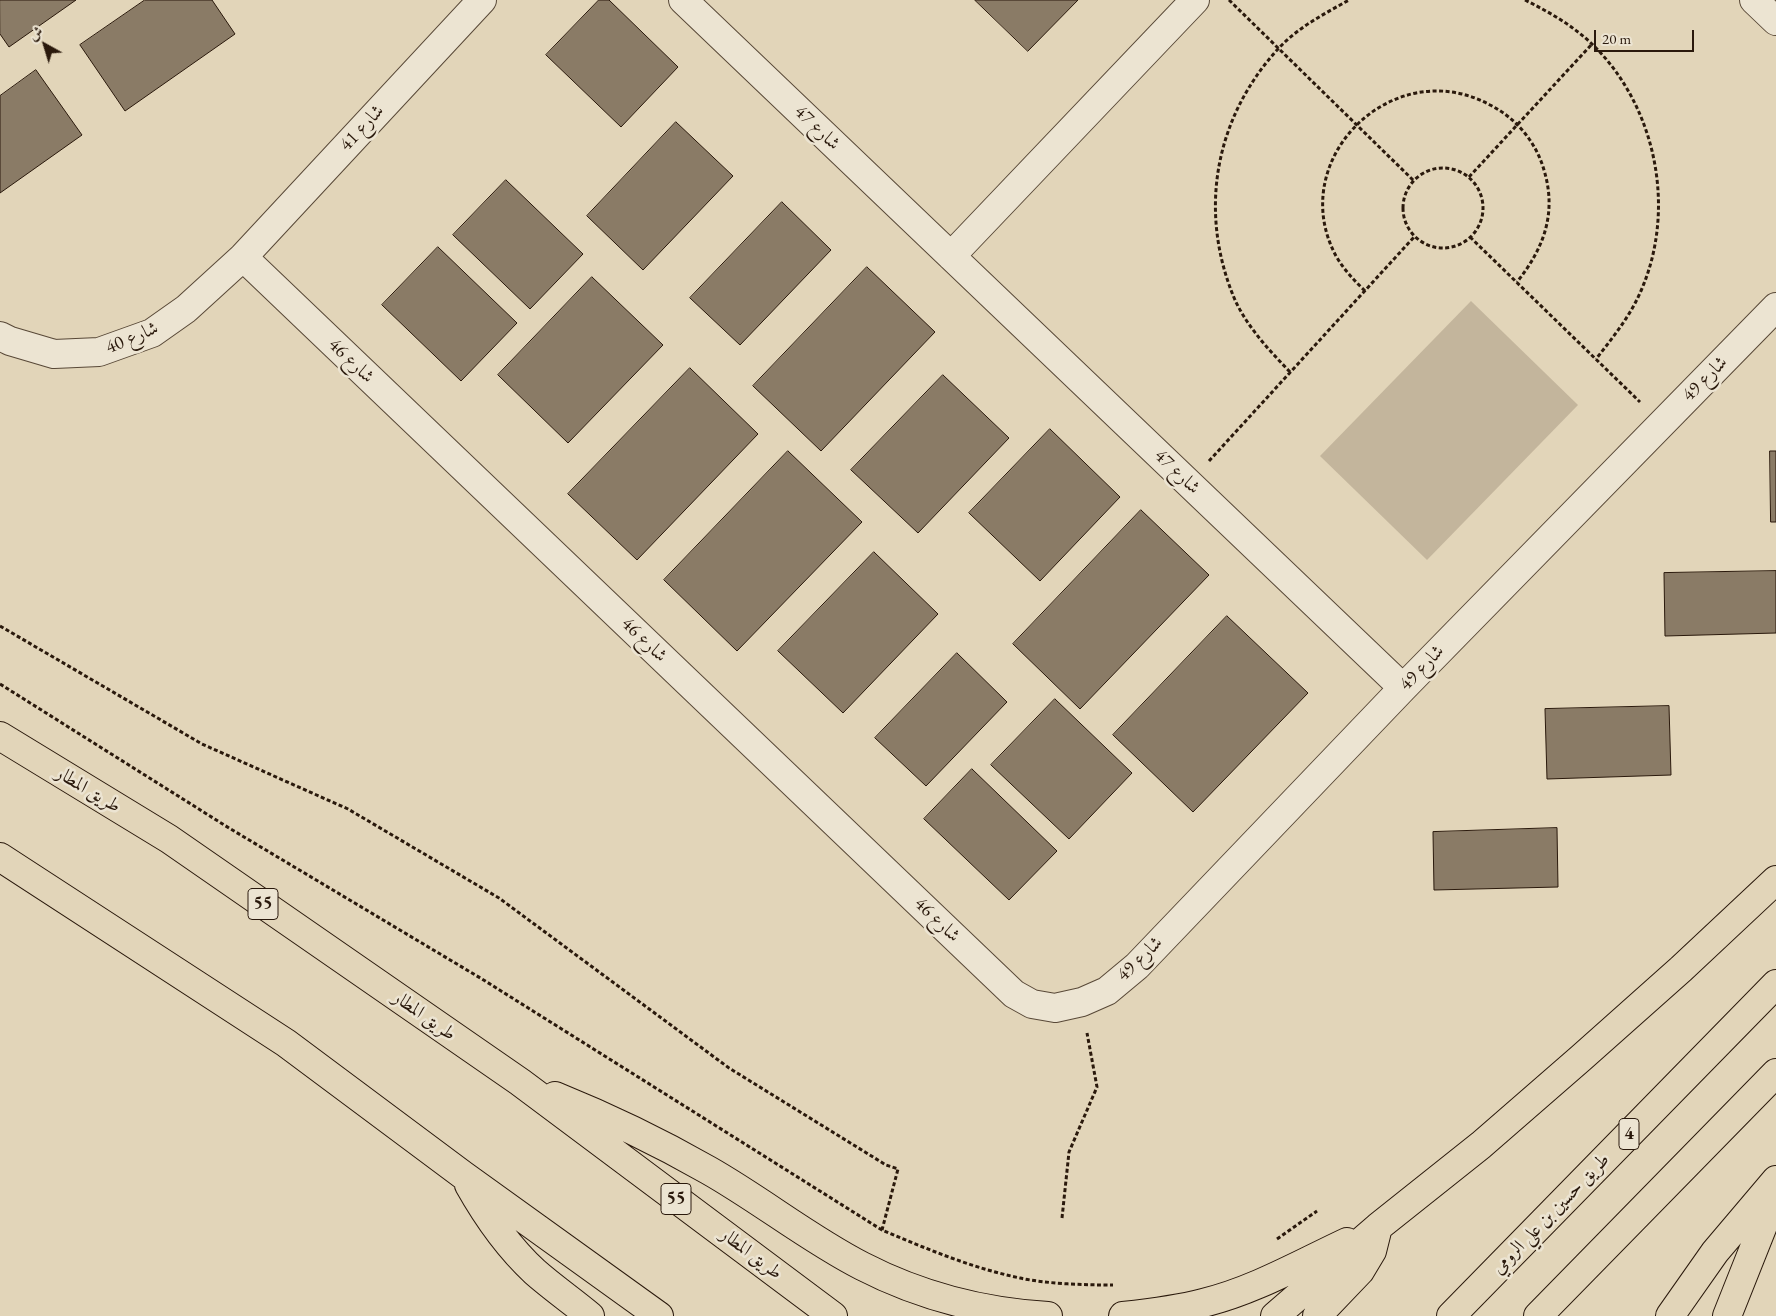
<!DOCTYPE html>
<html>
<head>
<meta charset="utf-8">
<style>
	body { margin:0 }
	#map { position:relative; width:1776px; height:1316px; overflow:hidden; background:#e2d5b9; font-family:"EB Garamond",Amiri,serif }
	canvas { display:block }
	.north { position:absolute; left:20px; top:20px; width:50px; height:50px; -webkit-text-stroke:4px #ece4d2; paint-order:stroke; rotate:321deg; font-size:14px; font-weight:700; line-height:20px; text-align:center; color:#2a190c }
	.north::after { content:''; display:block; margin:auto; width:18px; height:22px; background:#2a190c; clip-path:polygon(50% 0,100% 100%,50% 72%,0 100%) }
	.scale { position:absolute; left:1594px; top:30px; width:100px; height:22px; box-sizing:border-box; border:2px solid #2a190c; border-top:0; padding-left:6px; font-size:15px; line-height:18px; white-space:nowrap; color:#2a190c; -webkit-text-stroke:4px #ece4d2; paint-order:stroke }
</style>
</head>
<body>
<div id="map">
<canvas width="1776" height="1316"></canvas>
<div class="north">ش</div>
<div class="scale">20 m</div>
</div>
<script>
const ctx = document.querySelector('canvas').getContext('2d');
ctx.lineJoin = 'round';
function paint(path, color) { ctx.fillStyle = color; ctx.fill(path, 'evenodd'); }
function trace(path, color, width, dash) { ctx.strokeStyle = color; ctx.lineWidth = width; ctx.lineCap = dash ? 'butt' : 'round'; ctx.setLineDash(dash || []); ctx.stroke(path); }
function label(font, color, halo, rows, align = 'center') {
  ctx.font = font + ' "EB Garamond",Amiri,serif'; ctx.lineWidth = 5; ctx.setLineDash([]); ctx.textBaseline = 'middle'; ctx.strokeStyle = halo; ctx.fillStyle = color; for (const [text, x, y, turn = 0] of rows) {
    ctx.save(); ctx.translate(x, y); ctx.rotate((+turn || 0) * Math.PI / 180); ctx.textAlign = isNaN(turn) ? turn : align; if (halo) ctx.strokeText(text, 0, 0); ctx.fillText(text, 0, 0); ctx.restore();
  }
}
paint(new Path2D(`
	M1471,301L1578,405L1427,560L1320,456Z`), '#c3b59c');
const building = new Path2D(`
	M0,0H76L9,47L0,34Z
	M145,0H212L235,34L125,111L80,45Z
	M599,0H609L678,67L621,127L546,55Z
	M975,0H1078L1028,51Z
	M36,70L82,135L0,193V96Z
	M676,122L733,176L643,270L587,216Z
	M506,180L583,254L530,309L453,235Z
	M782,202L831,250L740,345L690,298Z
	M438,247L517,323L461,381L382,305Z
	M867,267L935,332L821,451L753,386Z
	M592,277L663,345L568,443L498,375Z
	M690,368L758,434L637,560L568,494Z
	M943,375L1009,438L918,533L851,470Z
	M1050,429L1120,497L1040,581L969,513Z
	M788,451L862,522L737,651L664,580Z
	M1770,451H1776V522H1771Z
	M1141,510L1209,575L1080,709L1013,644Z
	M874,552L938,614L843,713L778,651Z
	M1776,571V633L1665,636L1664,573Z
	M1227,616L1308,693L1193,812L1113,735Z
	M957,653L1007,702L926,786L875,738Z
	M1055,699L1132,773L1069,839L991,765Z
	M1669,706L1671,775L1547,779L1545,709Z
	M972,769L1057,851L1009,900L924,819Z
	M1557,828L1558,887L1434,890L1433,832Z`);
paint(building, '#8a7b66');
trace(building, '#2a190c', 1);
const minor = new Path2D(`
	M683,0L1403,688
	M1754,0L1776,21
	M951,256L1195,0
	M243,257L1014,994L1032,1004L1055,1008L1082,1002L1107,991L1137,966L1403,688L1776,307
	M0,336L10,341L54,354L99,352L152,333L186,309L243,257L482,0`);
const trunk = new Path2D(`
	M0,736L169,839L520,1082L833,1316
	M0,857L286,1043L463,1175L659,1316
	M555,1096C607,1117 659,1142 708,1170C761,1200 809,1239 862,1266C920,1296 983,1312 1048,1316
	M469,1185C487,1217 508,1247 535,1272C552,1287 572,1301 590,1316
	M1123,1316C1150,1313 1176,1310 1203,1303C1253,1291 1300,1264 1347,1242
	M1275,1316L1378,1227L1481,1145L1581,1058L1681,969L1776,880
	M1317,1316L1360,1271L1372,1251L1377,1231
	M1451,1316L1776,984
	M1538,1316L1776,1073
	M1670,1316L1715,1252L1776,1180
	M1727,1316L1766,1218L1776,1199`);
trace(minor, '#584837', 30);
trace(trunk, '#2a190c', 30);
trace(new Path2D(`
	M1229,0L1414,181
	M1525,0C1549,12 1572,25 1592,44C1655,105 1676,205 1643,286C1632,314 1614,336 1596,359
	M1403 208a40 40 0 1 1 80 0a40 40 0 1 1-80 0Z
	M1469,177L1592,44
	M1470,237L1640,402
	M1365,291C1354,280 1344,270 1336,256C1284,159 1394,52 1490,105C1516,118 1536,142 1544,170C1557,213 1544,248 1517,282
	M1290,372C1269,350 1248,328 1235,300C1198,213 1214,119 1278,49C1297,28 1324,14 1349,0
	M1209,461L1415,236
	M0,626L202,744L348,809L499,898L729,1068L886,1165L898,1169L882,1230C927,1249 972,1268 1020,1278C1047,1284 1085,1285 1113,1285
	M0,684L229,828L482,979L882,1230
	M1062,1218L1069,1152L1097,1087L1087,1033
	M1277,1239L1317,1211`), '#2a190c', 3, [4, 2.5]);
trace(minor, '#ece4d2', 28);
trace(trunk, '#e2d5b9', 28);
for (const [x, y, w] of [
	[263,904,30],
	[1629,1134,20],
	[676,1199,30]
]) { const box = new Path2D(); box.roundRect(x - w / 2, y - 15.5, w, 31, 4); ctx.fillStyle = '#ece4d2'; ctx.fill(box); trace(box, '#2a190c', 1); }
label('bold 18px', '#2a190c', null, [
	["55",263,904],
	["4",1629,1134],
	["55",676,1199]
]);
label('19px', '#2a190c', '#ece4d2', [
	["شارع 41",362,128,-47],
	["شارع 47",817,128,44],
	["شارع 40",132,338,-23],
	["شارع 46",351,361,44],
	["شارع 49",1705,379,-45],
	["شارع 47",1177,472,44],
	["شارع 46",644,640,44],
	["شارع 49",1422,668,-46],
	["طريق المطار",88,790,31],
	["شارع 46",937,920,44],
	["شارع 49",1140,959,-44],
	["طريق المطار",424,1016,35],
	["طريق حسين بن علي الرومي",1551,1214,-46],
	["طريق المطار",751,1254,37]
]);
</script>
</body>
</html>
